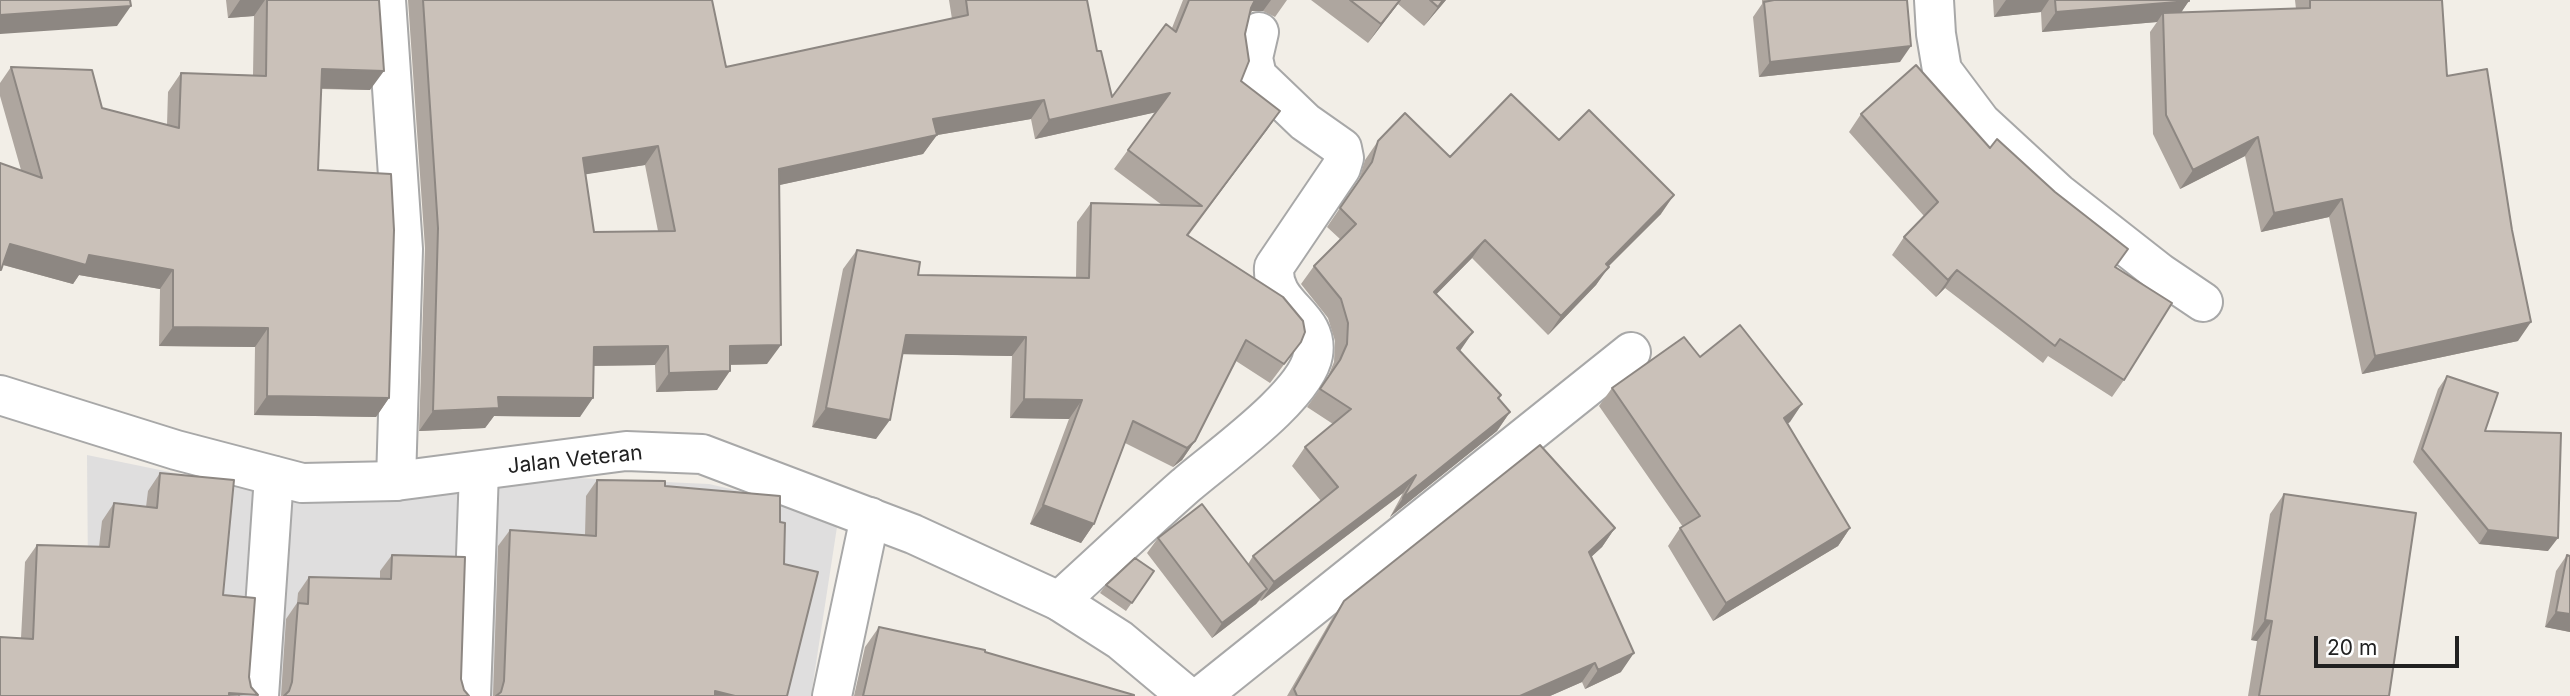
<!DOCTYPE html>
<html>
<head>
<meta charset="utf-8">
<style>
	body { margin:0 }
	#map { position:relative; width:2570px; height:696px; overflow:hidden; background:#f2eee7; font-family:Inter,sans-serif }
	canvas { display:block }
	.scale { position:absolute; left:2314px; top:636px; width:145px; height:32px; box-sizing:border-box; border:4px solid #212121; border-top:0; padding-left:9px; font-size:21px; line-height:24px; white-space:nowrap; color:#212121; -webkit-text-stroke:5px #fff; paint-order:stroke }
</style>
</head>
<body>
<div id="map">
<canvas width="2570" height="696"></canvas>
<div class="scale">20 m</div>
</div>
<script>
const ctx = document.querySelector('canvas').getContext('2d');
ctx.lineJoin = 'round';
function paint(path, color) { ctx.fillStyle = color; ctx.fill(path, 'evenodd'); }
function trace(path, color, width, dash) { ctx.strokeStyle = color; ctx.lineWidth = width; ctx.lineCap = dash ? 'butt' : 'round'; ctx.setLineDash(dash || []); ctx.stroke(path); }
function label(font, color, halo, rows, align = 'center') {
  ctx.font = font + ' Inter,sans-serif'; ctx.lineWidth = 5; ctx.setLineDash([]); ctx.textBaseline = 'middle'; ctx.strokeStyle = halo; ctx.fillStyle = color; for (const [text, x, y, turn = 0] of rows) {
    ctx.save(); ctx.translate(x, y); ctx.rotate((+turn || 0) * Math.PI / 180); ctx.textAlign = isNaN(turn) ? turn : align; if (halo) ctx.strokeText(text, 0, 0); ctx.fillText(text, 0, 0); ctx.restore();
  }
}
paint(new Path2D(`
	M87,455L311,501L555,477L709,484L839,514L811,696H89Z`), '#dfdede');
const minor = new Path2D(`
	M386,0L403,249L396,481
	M1934,0L1936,34L1942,70L1981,122L2058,193L2160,273L2203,302
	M1059,601C1101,563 1142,524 1185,486C1217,458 1306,396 1313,355C1320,315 1271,308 1274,267L1341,168L1344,158L1342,148L1305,122L1257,76L1253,58L1259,32
	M259,696L274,476
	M471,696L479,471
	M832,696L870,517
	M1201,696L1631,352`);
const tertiary = new Path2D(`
	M0,395L176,450L302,483L396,481L626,451L702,454L913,534L1059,601L1120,640L1187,696`);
trace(minor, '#a8a8a8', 42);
trace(tertiary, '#a8a8a8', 42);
trace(minor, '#fff', 38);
trace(tertiary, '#fff', 38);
paint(new Path2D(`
	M226,0H379L370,90L321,89L318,170L389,398L376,417L254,415L255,347L159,346L160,289L79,275L73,284L3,265L21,170L0,96V83L11,67L102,108L167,125L168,92L181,73L253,75L254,16L228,18Z
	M408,0H712L726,67L952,19L949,0H1087L1097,51L1112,97L1172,28L1183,0H1287L1275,17L1263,11H1252L1250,13L1245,34L1241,81L1280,111L1188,236L1301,342L1270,383L1236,361L1195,441L1182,460L1173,467L1125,443L1094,524L1081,543L1030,524L1069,419L1010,418L1012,356L902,354L876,439L812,427L843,269L857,250L918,275L1076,278L1077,222L1091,203L1162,205L1114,169L1156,112L1035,139L1031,119L937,135L923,154L779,185L767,364L730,365L717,390L656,392L655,365L593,366L580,417L494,416L485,428L419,431L425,248ZM645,165L658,231L594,232L585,174Z
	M1311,0H1446L1424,26L1398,4L1368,43Z
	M1762,0H1907L1900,62L1759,77L1753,17L1762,4Z
	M1993,0H2189L2181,13L2296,9L2295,0H2442L2447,76L2518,341L2362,374L2329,217L2261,232L2245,156L2180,189L2153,134L2150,32L2157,22L2042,32L2041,12L1994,17Z
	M1861,114L1990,148L2115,267L2124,380L2112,397L2048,356L2043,363L1945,288L1936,297L1892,255L1904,237L1924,216L1849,132Z
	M1559,140L1661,214L1608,266L1596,285L1548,335L1472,258L1436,294L1460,351L1510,412L1497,431L1390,517L1403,493L1261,601L1260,600L1256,604L1212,638L1147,553L1158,538L1248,564L1253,556L1321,501L1292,466L1305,447L1333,424L1307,407L1327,379L1334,362L1335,341L1328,318L1301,284L1314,266L1340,239L1327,227L1359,180L1365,160L1378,141L1450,157Z
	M1700,357L1802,404L1787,424L1850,528L1838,546L1713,621L1668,546L1680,528L1683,527L1599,406L1612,388Z
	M2447,376L2485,431L2548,551L2479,544L2413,462L2438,389Z
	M160,473L223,595L249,677L21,638L25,562L37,545L99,547L102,521L114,503L146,507L148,491Z
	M597,480L665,486L780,522L784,564L787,696H493L498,546L510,530L585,535L586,496Z
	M2284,494L2389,696H2248L2257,641L2251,640L2270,514Z
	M1615,528L1602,547L1591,557L1621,672L1585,689L1582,682L1550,696H1287L1331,620L1344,601Z
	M392,555L461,679L464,690L469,696H281L286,619L297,603L298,593L309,577L380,579V571Z
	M2567,555L2570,556V632L2545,627L2556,571Z
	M1154,571L1126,611L1100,593L1106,585Z
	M879,627L985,652L1134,696H854L865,647Z`), '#aea69f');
paint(new Path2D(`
	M240,0H265L254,16L228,18Z
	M1255,0H1271L1263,11H1252L1243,18Z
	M1400,0H1401L1368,43L1381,24Z
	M1443,0H1446L1424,26L1438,7Z
	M2006,0H2049L2041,12L1994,17Z
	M2189,1L2175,21L2163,13L2157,22L2042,32L2056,12Z
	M131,6L117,26L0,34V15Z
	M1911,46L1900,62L1759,77L1770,62Z
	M322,69L384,71L370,90L309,88Z
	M1170,93L1157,112L1035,139L1049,120Z
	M1044,100L1031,119L920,138L933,119Z
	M1280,111L1267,130L1173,254L1187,235Z
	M937,135L923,154L766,188L779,169Z
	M2258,137L2245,156L2180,189L2193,170Z
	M658,146L645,165L569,177L583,158Z
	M1674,195L1661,214L1593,282L1606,264Z
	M2342,199L2329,217L2261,232L2274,213Z
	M1485,240L1472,258L1421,310L1434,292Z
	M10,244L89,255L173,270L160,289L79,275L73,284L0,264Z
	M1609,267L1596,285L1548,335L1561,316Z
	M1957,270L1945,288L1936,297L1948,280Z
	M2531,322L2518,341L2362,374L2375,356Z
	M173,327L268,328L255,347L159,346Z
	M1473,332L1460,351L1457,348Z
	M906,335L1026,337L1012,356L893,354Z
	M781,345L767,364L716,365L730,346Z
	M668,346L655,365L580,366L594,347Z
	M730,371L717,390L656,392L669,373Z
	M267,396L389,398L376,417L254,415Z
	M498,397L593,398L580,417L494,416L485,428L419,431L433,411Z
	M1024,399L1082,400L1069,419L1010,418Z
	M1802,404L1790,422L1772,436L1784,418Z
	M826,408L890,420L876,439L812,427Z
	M1510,412L1497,431L1390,517L1403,498Z
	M1195,441L1182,460L1173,467L1187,448Z
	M1416,475L1403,493L1261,601L1274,582Z
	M1043,505L1094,524L1081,543L1030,524Z
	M1615,528L1602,547L1576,571L1589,552Z
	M1850,528L1838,546L1713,621L1726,603Z
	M2488,530L2558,538L2548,551L2479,544Z
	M1267,589L1256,604L1212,638L1222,623Z
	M2556,612L2570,614V632L2545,627Z
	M2265,620L2272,621L2257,641L2251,640Z
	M1634,653L1621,672L1585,689L1598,670Z
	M1595,663L1582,682L1550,696H1520Z
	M715,691L735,696H711Z
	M229,693L258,695L227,696Z`), '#8d8782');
const building = new Path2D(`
	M0,0H130L131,6L0,15Z
	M267,0H379L384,71L322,69L318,170L391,174L394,230L389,398L267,396L268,328L173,327V270L89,255L86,265L10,244L1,270H0V163L42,178L11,67L92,70L102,108L179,128L181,73L266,76Z
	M423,0H712L726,67L968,15L966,0H1087L1097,51H1101L1112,97L1166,24L1176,32L1189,0H1255L1251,8L1245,34L1249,61L1241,81L1280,111L1187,235L1283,297L1303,321L1305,332L1301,342L1284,364L1246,340L1195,441L1187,448L1133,421L1094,524L1043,505L1082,400L1024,399L1026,337L906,335L890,420L826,408L857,250L920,262L918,275L1089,278L1091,203L1202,206L1128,150L1170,93L1049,120L1044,100L933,119L937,135L779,169L781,345L730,346V371L669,373L668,346L594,347L593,398L498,397L499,408L433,411L438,228ZM658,146L675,231L594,232L583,158Z
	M1350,0H1400L1381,24Z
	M1430,0H1443L1438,7Z
	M1774,0H1907L1911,46L1770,62L1764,2Z
	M2055,0H2189V1L2056,12Z
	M2310,0H2442L2447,76L2487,69L2512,230L2531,322L2375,356L2342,199L2274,213L2258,137L2193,170L2166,115L2163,13L2310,8Z
	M1916,65L1990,148L1997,139L2055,192L2128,249L2115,267L2172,303L2124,380L2060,339L2055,346L1957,270L1948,280L1904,237L1938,202L1861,114Z
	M1511,94L1559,140L1589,110L1674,195L1606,264L1609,267L1561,316L1485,240L1434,292L1473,332L1457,348L1501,395L1498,398L1510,412L1403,498L1416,475L1274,582L1253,556L1338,487L1305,447L1351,409L1320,389L1340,360L1347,344L1348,323L1341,299L1314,266L1356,224L1340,208L1372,162L1378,141L1405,113L1450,157Z
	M1740,325L1802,404L1784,418L1850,528L1726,603L1680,528L1700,516L1612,388L1684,337L1700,357Z
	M2447,376L2498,393L2485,431L2561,433L2558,538L2488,530L2422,449Z
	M1540,445L1615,528L1589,552L1634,653L1598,670L1595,663L1520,696H1297L1294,689L1344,601Z
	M160,473L234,480L223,595L255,598L249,677L251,687L258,695L229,693V696H0V637L33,639L37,545L109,547L114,503L157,508Z
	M597,480L665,481V486L780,496V522L785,523L784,564L818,572L787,696H735L715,691V696H496L501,692L504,681L510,530L596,536Z
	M2284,494L2416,513L2389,696H2259L2272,621L2265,620Z
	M1202,504L1267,589L1222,623L1158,538Z
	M392,555L465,557L461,679L464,690L469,696H284L289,691L292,682L298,603L308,604L309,577L391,579Z
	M2567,555L2570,556V614L2556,612Z
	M1135,558L1154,571L1132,603L1106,585Z
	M879,627L985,650V652L1134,695V696H863Z`);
paint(building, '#cac1b9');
trace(building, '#8d8782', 2);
label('21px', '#212121', '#fff', [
	["Jalan Veteran",575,460,-6]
]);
</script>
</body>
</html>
